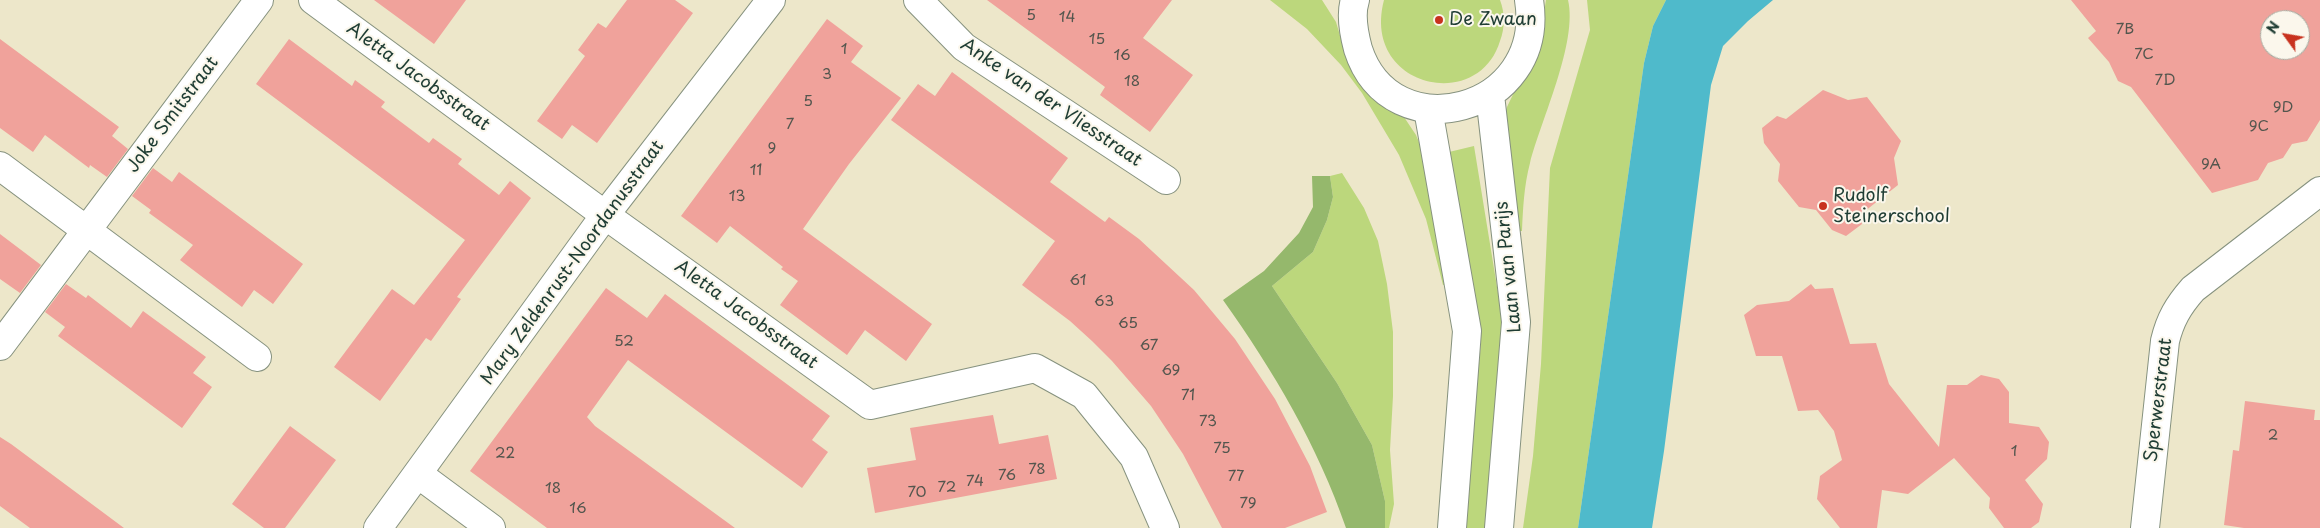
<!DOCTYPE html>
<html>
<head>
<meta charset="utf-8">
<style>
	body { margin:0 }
	#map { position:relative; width:2320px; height:528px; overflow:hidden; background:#ede7ca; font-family:"Playpen Sans",sans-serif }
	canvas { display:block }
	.north { position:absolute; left:2260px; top:10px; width:50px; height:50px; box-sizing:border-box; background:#fbf7ec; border:1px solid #a3ada2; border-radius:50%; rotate:302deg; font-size:14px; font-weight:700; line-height:20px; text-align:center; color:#1f3d34 }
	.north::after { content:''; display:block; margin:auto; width:18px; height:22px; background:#c8321e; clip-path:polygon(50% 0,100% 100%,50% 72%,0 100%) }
</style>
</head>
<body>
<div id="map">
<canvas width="2320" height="528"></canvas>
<div class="north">N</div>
</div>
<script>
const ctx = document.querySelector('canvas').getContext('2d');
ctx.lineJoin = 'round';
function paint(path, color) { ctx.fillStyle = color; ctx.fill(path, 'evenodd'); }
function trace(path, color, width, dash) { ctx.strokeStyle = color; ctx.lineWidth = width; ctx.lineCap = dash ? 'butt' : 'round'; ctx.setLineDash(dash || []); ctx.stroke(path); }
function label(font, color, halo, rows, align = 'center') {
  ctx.font = font + ' "Playpen Sans",sans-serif'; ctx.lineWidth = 4; ctx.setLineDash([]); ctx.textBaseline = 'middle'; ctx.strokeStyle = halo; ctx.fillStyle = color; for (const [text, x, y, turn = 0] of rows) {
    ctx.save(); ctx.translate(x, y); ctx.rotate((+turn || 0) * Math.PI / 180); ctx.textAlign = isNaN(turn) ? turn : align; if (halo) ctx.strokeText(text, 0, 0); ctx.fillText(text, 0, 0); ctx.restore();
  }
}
paint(new Path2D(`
	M1270,0H1322L1336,22L1347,59L1354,73L1404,117L1416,135L1421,147L1447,285H1443L1426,219L1399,155L1362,93L1341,65L1307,29Z
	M1384,0H1500C1505,13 1505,28 1500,41C1478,114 1361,87 1384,0Z
	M1546,0H1568C1578,42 1541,120 1530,163C1524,186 1523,208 1522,231H1514L1502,123L1507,107L1540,38Z
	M1587,0H1666L1653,26L1644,63L1578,528H1523L1533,456L1541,364L1550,168L1590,30Z
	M1474,146L1506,342L1488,528H1463L1481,343L1449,152Z
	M1342,173L1364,208L1378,241L1387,284L1393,332V396L1390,450L1394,504L1389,528H1385V501L1372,445L1337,383L1272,286L1313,252L1327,220L1333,197L1330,176Z`), '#bcd77c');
paint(new Path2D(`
	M1312,176H1330L1333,197L1327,220L1313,252L1272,286L1337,383L1372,445L1385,501V528H1346C1318,446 1273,370 1223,300L1264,271L1299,233L1313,207Z`), '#95b86c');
paint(new Path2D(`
	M1666,0H1773L1748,21L1723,46L1711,85L1664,451L1652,528H1578L1644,63L1653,26Z`), '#4fbacb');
paint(new Path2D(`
	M374,0H466L434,44Z
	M627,0H675L693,13L597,143L572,125L562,139L537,121L585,56L578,50L598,23L606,28Z
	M987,0H1172L1143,38L1193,75L1150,132L1100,95L1105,87Z
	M2071,0H2320V120L2307,141L2292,144L2283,158L2268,163L2258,180L2212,193L2131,87L2118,81L2109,62L2088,38L2096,31ZM2270,20H2300V50H2270Z
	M827,19L863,46L851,62L901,98L849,164L803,229L932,324L906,361L865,330L847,355L780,305L798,281L781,269L783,267L730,226L717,243L681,216Z
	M0,39L119,127L112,136L128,149L107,177L90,165L89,168L45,135L33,152L0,128Z
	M289,39L352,86L355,80L385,102L381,107L429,143L433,138L462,159L458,164L499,195L510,181L531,198L457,297L461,299L431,341L426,338L380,401L334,367L392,289L414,305L465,240L256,84Z
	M952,72L1068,158L1050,182L1105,222L1109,217L1139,239L1194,290L1235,339L1275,399L1310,466L1327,512L1285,528H1222L1183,454L1151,406L1112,361L1092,341L1070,321L1022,285L1055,241L891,120L918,84L935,96Z
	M1823,90L1848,100L1867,97L1901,141L1894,158L1898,185L1860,215L1862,224L1846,236L1832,230L1816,210L1799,207L1778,181L1780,164L1764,143L1762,128L1777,116L1786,119Z
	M153,168L172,182L179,172L303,264L273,304L254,290L242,307L180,260L193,245L149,213L151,210L132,196Z
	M0,234L41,265L20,293L0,279Z
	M66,284L86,298L88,295L131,328L143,311L206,357L193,373L212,387L182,428L58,336L65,327L45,312Z
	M1811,284L1815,289L1833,288L1850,344L1876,343L1889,384L1939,447L1947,385H1967L1981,375L1999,379L2009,392V423L2039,427L2049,442L2047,459L2025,480L2043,504L2039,522L2031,528H2004L1989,508L1990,498L1954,458L1908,494L1882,490L1877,528H1840L1817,499L1820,476L1842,460L1834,431L1818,410L1798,411L1782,356H1756L1744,315L1757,305L1789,301Z
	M606,288L647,318L665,294L830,416L812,440L828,452L802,488L628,360L587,417L595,426L735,528H547L470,471Z
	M2245,401L2315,410L2314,420H2320V528H2244L2224,525L2233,450L2239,451Z
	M993,415L999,444L1048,435L1057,479L875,513L867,468L916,460L910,428Z
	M290,426L336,460L285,528H264L232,504Z
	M0,437L11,444L124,528H30L0,506Z`), '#f0a29b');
const street = new Path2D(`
	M313,0L605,215L870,405L1035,368L1084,395L1134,457L1165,528
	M918,0L964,47L1166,180
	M0,166L257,357
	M0,346L259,0
	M418,474L491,528
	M378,528L605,215L771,0
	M2145,528L2165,341C2170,320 2178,306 2193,289L2320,191`);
const secondary = new Path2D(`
	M1355,0C1350,15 1354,34 1358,49C1391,152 1547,113 1529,0
	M1490,95L1516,322L1499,528
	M1428,109L1467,331L1452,528`);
trace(street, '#86927f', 30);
trace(secondary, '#86927f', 30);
trace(street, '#fff', 28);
trace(secondary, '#fff', 28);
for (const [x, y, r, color] of [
	[1439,20,5,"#c8321e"],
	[1823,206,5,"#c8321e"]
]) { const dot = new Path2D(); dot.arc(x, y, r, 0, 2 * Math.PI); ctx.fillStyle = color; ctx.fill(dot); trace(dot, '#fbf7ec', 2); }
label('15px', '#53564e', null, [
	["5",1031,16],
	["14",1067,18],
	["7B",2125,30],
	["15",1097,40],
	["1",844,50],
	["7C",2144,55],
	["16",1122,56],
	["3",827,75],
	["7D",2165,81],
	["18",1132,82],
	["5",808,102],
	["9D",2283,108],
	["7",790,125],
	["9C",2259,127],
	["9",772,149],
	["9A",2211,165],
	["11",756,171],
	["13",737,197],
	["61",1078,281],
	["63",1104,302],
	["65",1128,324],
	["52",624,342],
	["67",1149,346],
	["69",1171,371],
	["71",1188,396],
	["73",1208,422],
	["2",2273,436],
	["75",1222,449],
	["1",2014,452],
	["22",505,454],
	["78",1037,470],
	["76",1007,476],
	["77",1236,477],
	["74",975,482],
	["72",947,488],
	["18",553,489],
	["70",917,493],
	["79",1248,504],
	["16",578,509]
]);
label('18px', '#1f3d34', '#fbf7ec', [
	["De Zwaan",1449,20],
	["Rudolf",1833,196],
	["Steinerschool",1833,217]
], 'left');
label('18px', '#1f3d34', '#fbf7ec', [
	["Aletta Jacobsstraat",418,77,36],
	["Anke van der Vliesstraat",1051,103,34],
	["Joke Smitstraat",173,115,-53],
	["Mary Zeldenrust-Noordanusstraat",573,263,-54],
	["Laan van Parijs",1509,267,-96],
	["Aletta Jacobsstraat",746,315,36],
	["Sperwerstraat",2159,400,-83]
]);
</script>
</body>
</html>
